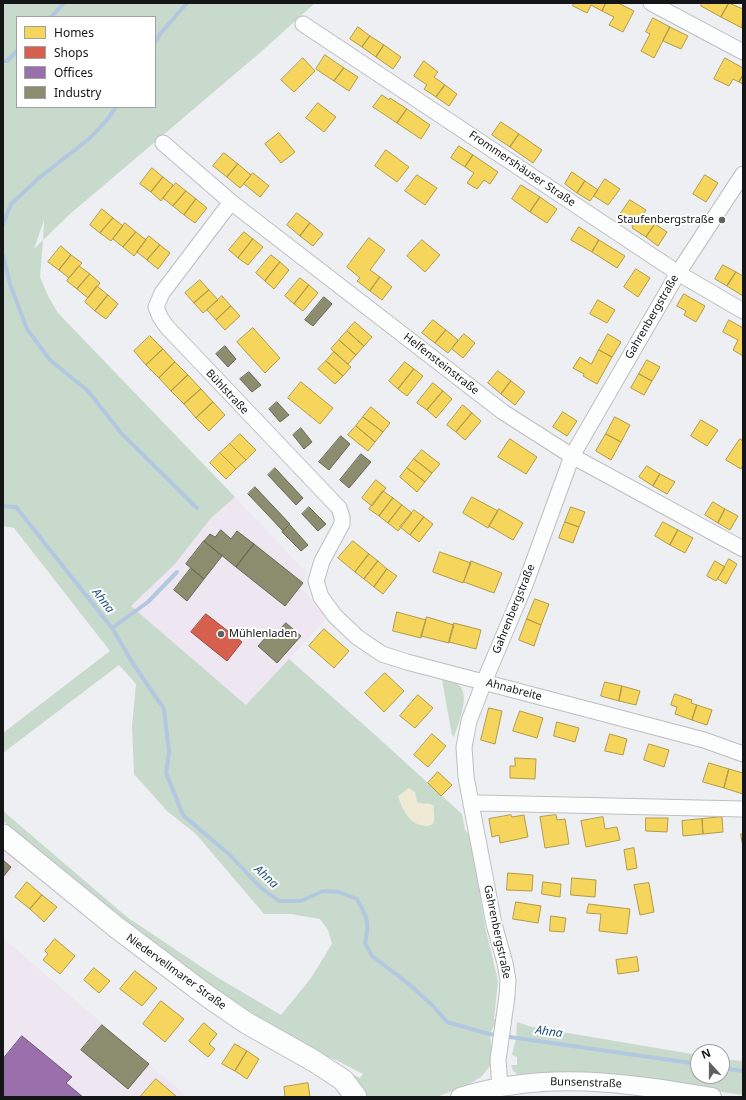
<!DOCTYPE html>
<html>
<head>
<meta charset="utf-8">
<style>
	body { margin:0 }
	#map { position:relative; width:746px; height:1100px; overflow:hidden; background:#edeff2; font-family:"Noto Sans",sans-serif }
	canvas { display:block }
	.frame { position:absolute; inset:0; border:4px solid #141517; pointer-events:none }
	.legend { position:absolute; left:16px; top:16px; width:140px; height:92px; box-sizing:border-box; background:#fff; border:1px solid #a1a1a2; margin:0; padding:5px 7px; list-style:none; font-size:12px; color:#141517 }
	.legend li { display:flex; align-items:center; gap:8px; height:20px }
	.legend b { width:20px; border:1px solid #a1a1a2 }
	.north { position:absolute; left:690px; top:1044px; width:40px; height:40px; box-sizing:border-box; background:#fff; border:1px solid #a1a1a2; border-radius:50%; rotate:339deg; font-size:11px; font-weight:700; line-height:16px; text-align:center; color:#141517 }
	.north::after { content:''; display:block; margin:auto; width:14px; height:18px; background:#606164; clip-path:polygon(50% 0,100% 100%,50% 72%,0 100%) }
</style>
</head>
<body>
<div id="map">
<canvas width="746" height="1100"></canvas>
<div class="frame"></div>
<ul class="legend">
<li><b style="height:11px;background:#f6d55c"></b>Homes</li>
<li><b style="height:11px;background:#d6604d"></b>Shops</li>
<li><b style="height:11px;background:#9970ab"></b>Offices</li>
<li><b style="height:11px;background:#8c8c6e"></b>Industry</li>
</ul>
<div class="north">N</div>
</div>
<script>
const ctx = document.querySelector('canvas').getContext('2d');
ctx.lineJoin = 'round';
function paint(path, color) { ctx.fillStyle = color; ctx.fill(path, 'evenodd'); }
function trace(path, color, width, dash) { ctx.strokeStyle = color; ctx.lineWidth = width; ctx.lineCap = dash ? 'butt' : 'round'; ctx.setLineDash(dash || []); ctx.stroke(path); }
function label(font, color, halo, rows, align = 'center') {
  ctx.font = font + ' "Noto Sans",sans-serif'; ctx.lineWidth = 4; ctx.setLineDash([]); ctx.textBaseline = 'middle'; ctx.strokeStyle = halo; ctx.fillStyle = color; for (const [text, x, y, turn = 0] of rows) {
    ctx.save(); ctx.translate(x, y); ctx.rotate((+turn || 0) * Math.PI / 180); ctx.textAlign = isNaN(turn) ? turn : align; if (halo) ctx.strokeText(text, 0, 0); ctx.fillText(text, 0, 0); ctx.restore();
  }
}
paint(new Path2D(`
	M235,497L306,572L302,589L327,618L246,705L131,606L175,564L211,518Z
	M3,849L21,863L3,883Z
	M3,938L184,1094L183,1097H3Z`), '#eee6f1');
paint(new Path2D(`
	M3,3H315L262,51L70,214L43,240L40,277L48,296L58,313L235,497L211,518L175,564L131,606L246,705L289,659L373,733L462,814L465,830L470,835L485,926L498,981L494,1019H497L490,1034L492,1052L490,1066L481,1077L473,1082L458,1089L436,1097H344L339,1067L360,1078L363,1074L336,1060L315,1052L252,1014L180,964L123,919L3,821V811L127,917L215,976L281,1015L311,978L332,944L328,930L320,919L291,914H264L196,834L167,811L134,774L132,726L136,684L119,665L3,753V733L110,651L14,528L3,526ZM17,17H155V107H17ZM44,220L43,240L34,249Z
	M442,680C446,681 450,681 454,682C474,689 458,724 454,737L452,735Z
	M517,1022L532,1027L698,1055V1076H722V1059L743,1061V1095L665,1083L517,1077L516,1073L513,1071L511,1065H517V1057L512,1055L516,1039Z`), '#c8dacc');
paint(new Path2D(`
	M409,788L415,792L417,802C423,805 429,802 434,806C433,810 435,819 434,821C433,825 430,826 427,826C409,825 403,811 398,796Z`), '#eeead6');
const homes = new Path2D(`
	M574,3H606L602,11L591,5L587,13L573,6Z
	M606,3H618L634,11L623,32L609,25L614,17L602,11Z
	M702,3H729L721,17L701,6Z
	M729,3L743,9L742,28L721,17Z
	M653,18L670,27L654,58L641,51L650,34L646,32Z
	M358,27L370,36L362,47L350,39Z
	M670,27L688,36L681,49L663,41Z
	M370,36L384,45L376,57L362,47Z
	M384,45L401,57L393,69L376,57Z
	M325,55L344,68L334,81L316,69Z
	M303,58L315,71L294,92L281,80Z
	M725,58L743,68V75L739,82L733,79L729,86L714,79Z
	M424,61L438,72L434,77L445,85L436,97L424,89L427,85L414,76Z
	M344,68L358,77L349,91L334,81Z
	M743,75V84L739,82Z
	M445,85L457,94L449,106L436,97Z
	M382,95L389,100L390,98L407,109L397,123L373,107Z
	M318,103L336,117L324,132L306,118Z
	M407,109L430,125L421,139L397,123Z
	M501,122L519,134L510,147L492,135Z
	M279,133L295,152L281,163L265,144Z
	M519,134L542,150L533,163L510,147Z
	M459,146L473,155L465,167L451,158Z
	M386,150L409,167L397,182L375,166Z
	M224,153L238,164L227,177L213,166Z
	M473,155L498,172L490,184L484,180L477,189L467,183L474,173L465,167Z
	M238,164L251,175L240,188L227,177Z
	M152,168L163,177L151,192L140,184Z
	M572,172L585,181L577,193L565,184Z
	M253,173L269,186L260,197L244,184Z
	M417,175L437,188L425,205L405,191Z
	M705,175L718,183L706,202L693,194Z
	M163,177L173,185L161,201L151,192Z
	M605,179L620,189L608,205L594,196Z
	M585,181L598,190L590,201L577,193Z
	M176,183L186,191L173,206L163,198Z
	M521,185L540,197L530,212L512,199Z
	M186,191L196,199L184,215L173,206Z
	M540,197L557,209L547,223L530,212Z
	M196,199L207,208L195,223L184,215Z
	M630,200L646,210L642,216L655,224L646,237L632,228L633,226L619,216Z
	M102,209L113,218L100,233L90,225Z
	M297,213L310,223L300,236L287,225Z
	M113,218L123,226L111,241L100,233Z
	M125,223L136,232L123,247L113,239Z
	M310,223L323,234L313,246L300,236Z
	M655,224L667,232L658,246L646,237Z
	M579,227L599,240L592,252L571,240Z
	M136,232L146,240L134,256L123,247Z
	M244,232L253,239L238,258L229,250Z
	M149,236L160,245L147,260L137,252Z
	M369,238L385,250L370,270L380,277L370,291L357,281L360,278L347,267Z
	M253,239L263,247L248,265L238,258Z
	M422,240L440,255L425,272L407,256Z
	M599,240L625,256L617,268L592,252Z
	M160,245L170,253L158,269L147,260Z
	M61,246L71,255L59,270L48,262Z
	M71,255L82,263L69,278L59,270Z
	M271,255L280,262L265,281L256,273Z
	M280,262L289,270L274,289L265,281Z
	M723,265L736,272L727,286L715,279Z
	M79,266L90,274L77,289L67,281Z
	M636,269L650,278L638,297L624,287Z
	M736,272L743,276V296L727,286Z
	M90,274L100,283L88,298L77,289Z
	M380,277L392,287L382,300L370,291Z
	M300,278L309,285L294,304L285,296Z
	M200,280L209,290L194,303L185,293Z
	M309,285L318,293L303,311L294,304Z
	M97,286L108,295L95,311L85,302Z
	M209,290L218,300L203,313L194,303Z
	M684,294L705,306L696,322L684,315L686,311L677,306Z
	M108,295L118,304L106,319L95,311Z
	M222,296L231,306L216,320L207,310Z
	M598,300L615,310L607,323L590,314Z
	M231,306L240,316L225,330L216,320Z
	M433,320L446,330L435,343L422,333Z
	M729,320L743,328V356L733,350L738,340L723,332Z
	M355,322L372,337L364,346L347,331Z
	M253,328L280,358L265,373L237,342Z
	M446,330L458,340L448,353L435,343Z
	M347,331L364,346L356,355L339,340Z
	M464,334L475,343L463,358L452,349Z
	M608,334L621,342L612,357L599,350Z
	M150,336L163,349L146,365L134,351Z
	M339,340L356,355L348,364L331,349Z
	M163,349L175,362L159,378L146,365Z
	M599,350L612,357L597,384L583,376L584,374L573,368L580,357L591,364Z
	M334,352L351,367L343,376L326,361Z
	M647,360L660,367L652,381L639,374Z
	M326,361L343,376L335,384L318,369Z
	M175,362L188,375L171,391L159,378Z
	M405,362L414,369L398,389L389,381Z
	M414,369L423,376L407,396L398,389Z
	M498,371L511,381L501,394L488,383Z
	M639,374L652,381L644,395L631,388Z
	M188,375L201,389L184,404L171,391Z
	M511,381L525,392L515,405L501,394Z
	M301,382L333,408L320,424L288,398Z
	M433,383L443,391L427,410L417,403Z
	M201,389L213,402L196,418L184,404Z
	M443,391L452,399L436,418L427,410Z
	M213,402L225,415L209,431L196,418Z
	M463,405L472,413L456,432L447,425Z
	M371,407L390,423L383,432L363,417Z
	M563,412L577,421L567,436L553,427Z
	M472,413L481,421L465,440L456,432Z
	M363,417L383,432L375,442L356,426Z
	M615,417L630,425L621,442L606,434Z
	M701,420L718,430L707,446L691,436Z
	M356,426L375,442L368,451L348,435Z
	M240,434L256,450L246,460L230,444Z
	M606,434L621,442L611,460L596,451Z
	M510,439L537,457L526,474L498,457Z
	M740,439L743,441V465L741,469L726,460Z
	M230,444L246,460L236,469L220,453Z
	M422,450L440,464L432,473L414,459Z
	M220,453L236,469L226,479L210,463Z
	M414,459L432,473L425,482L407,468Z
	M647,466L660,474L653,486L639,477Z
	M407,468L425,482L417,492L400,477Z
	M660,474L675,482L667,494L653,486Z
	M376,480L386,488L372,506L362,498Z
	M383,491L393,498L379,516L369,509Z
	M472,497L498,511L488,528L463,513Z
	M393,498L402,505L388,523L379,516Z
	M713,502L725,509L718,523L705,515Z
	M402,505L412,513L398,531L388,523Z
	M571,507L585,512L579,527L565,522Z
	M499,509L523,523L513,540L489,526Z
	M725,509L738,516L730,530L718,523Z
	M414,510L424,517L410,535L400,527Z
	M424,517L433,524L419,542L410,535Z
	M565,522L579,527L573,543L559,538Z
	M663,522L678,530L670,545L655,536Z
	M678,530L693,538L685,553L670,545Z
	M353,541L369,554L355,572L338,558Z
	M440,552L471,563L463,583L433,572Z
	M369,554L378,561L364,579L355,572Z
	M729,559L737,564L726,584L718,579Z
	M378,561L387,569L374,587L364,579Z
	M471,561L502,573L494,593L464,582Z
	M715,561L725,567L716,581L707,576Z
	M387,569L397,576L383,594L374,587Z
	M535,599L549,604L541,625L527,619Z
	M397,612L426,620L421,638L393,631Z
	M427,617L454,625L449,643L421,636Z
	M527,619L541,625L534,646L519,640Z
	M454,623L481,630L476,649L449,642Z
	M324,629L349,651L334,668L309,646Z
	M385,673L404,691L384,712L365,693Z
	M605,682L622,686L619,701L601,696Z
	M622,686L640,691L636,705L619,701Z
	M675,694L692,700L691,703L697,705L692,720L675,714L677,707L671,705Z
	M418,695L433,708L415,728L400,716Z
	M697,705L712,710L707,725L692,720Z
	M489,708L502,711L495,744L481,740Z
	M520,711L543,718L537,738L513,731Z
	M557,722L579,728L575,742L554,736Z
	M432,734L446,746L428,767L414,755Z
	M610,734L627,739L623,755L605,751Z
	M649,744L669,750L664,767L644,760Z
	M515,758L536,759L535,779L510,778V766H515Z
	M709,763L729,769L724,788L703,782Z
	M729,769L743,773V794L724,788Z
	M438,772L452,785L441,796L428,783Z
	M511,815L512,817L524,815L528,837L500,843L499,835L492,837L489,819Z
	M556,815L557,820L565,819L569,844L545,848L540,817Z
	M603,817L605,829L617,827L620,840L586,847L581,821Z
	M722,817L723,832L703,834L702,819Z
	M646,818H668L667,832L646,831Z
	M702,819L703,834L683,836L682,821Z
	M741,834H743V847Z
	M634,848L637,868L627,870L624,850Z
	M508,873L533,875L532,891L507,890Z
	M572,878L596,880L595,897L571,895Z
	M27,882L42,895L30,909L15,897Z
	M543,882L561,884L560,897L542,894Z
	M649,883L654,912L640,915L634,885Z
	M42,895L57,907L44,922L30,909Z
	M516,902L541,906L538,923L513,919Z
	M589,904L630,909L627,934L599,931L601,914L587,913Z
	M551,916L566,918L564,932L550,931Z
	M55,939L75,956L60,974L43,960L48,954L45,951Z
	M637,957L639,971L618,974L616,960Z
	M94,968L110,981L99,993L84,980Z
	M135,971L157,988L142,1006L120,989Z
	M161,1001L184,1019L165,1042L143,1024Z
	M204,1023L217,1034L209,1044L215,1049L208,1057L189,1041Z
	M235,1044L247,1051L235,1071L222,1064Z
	M247,1051L259,1059L247,1079L235,1071Z
	M156,1079L177,1097H140Z
	M308,1083L310,1097H285L284,1087Z`);
paint(homes, '#f6d55c');
trace(homes, '#b29b47', 1);
const shops = new Path2D(`
	M206,614L242,642L227,661L191,632Z`);
paint(shops, '#d6604d');
trace(shops, '#9c4a3d', 1);
const offices = new Path2D(`
	M22,1036L72,1077L66,1083L83,1097H3V1059Z`);
paint(offices, '#9970ab');
trace(offices, '#71557f', 1);
const industry = new Path2D(`
	M324,297L332,304L313,326L305,320Z
	M225,346L236,359L228,367L216,354Z
	M249,372L261,385L252,392L240,379Z
	M277,402L289,415L280,422L269,409Z
	M301,428L312,442L304,449L293,435Z
	M341,436L350,444L329,470L319,462Z
	M361,454L371,462L349,488L340,480Z
	M275,468L303,498L296,505L268,475Z
	M255,487L290,524L283,531L248,494Z
	M309,507L326,524L318,531L302,514Z
	M290,525L308,545L301,551L282,532Z
	M221,530L231,539L237,531L254,544L236,567L204,541L210,534L215,537Z
	M204,541L222,556L204,579L186,564Z
	M254,544L303,583L285,606L236,567Z
	M191,568L204,579L187,601L174,590Z
	M286,623L301,636L277,663L258,646L267,636L271,639Z
	M3,860L11,867L3,877Z
	M102,1025L149,1064L128,1089L81,1050Z`);
paint(industry, '#8c8c6e');
trace(industry, '#686854', 1);
trace(new Path2D(`
	M51,17L64,3
	M155,43L160,34L187,3
	M3,61H7L17,51
	M3,224L11,204L39,178L90,138L106,121L116,107
	M3,255L10,284L27,329L50,360L88,391L122,434L197,508
	M3,506L16,507L112,628L132,662L164,709L169,752L166,773L183,815L230,855L260,887L279,901H301L323,891L339,892L357,899C367,917 370,922 365,943L372,956L409,984L433,1006L447,1022L489,1034L698,1064
	M112,628L148,602L177,572
	M722,1068L743,1071`), '#b2c8e0', 4);
const minor = new Path2D(`
	M651,3L743,52
	M303,24L678,273L743,311
	M163,143L231,202L503,412L572,456L743,549
	M231,202L162,293L156,307L160,317L167,327L339,508L342,517V524L322,561L316,581L321,597L335,616L357,637L382,654L407,662L704,740L743,754
	M471,805L479,803L743,809
	M500,1087L498,1060L507,996L508,980L505,963L494,924L466,777L464,747L469,721L484,682L525,585L572,456L678,273L743,174`);
const tertiary = new Path2D(`
	M460,1097C547,1070 625,1083 712,1097`);
const secondary = new Path2D(`
	M3,835L116,927L206,995L245,1022L314,1061L343,1080L356,1097`);
trace(minor, '#bdbec0', 17);
trace(tertiary, '#bdbec0', 20);
trace(secondary, '#bdbec0', 23);
trace(minor, '#fcfdfd', 15);
trace(tertiary, '#fcfdfd', 18);
trace(secondary, '#fcfdfd', 21);
for (const [x, y, r, color] of [
	[722,220,4,"#606164"],
	[221,634,4,"#606164"]
]) { const dot = new Path2D(); dot.arc(x, y, r, 0, 2 * Math.PI); ctx.fillStyle = color; ctx.fill(dot); trace(dot, '#fff', 1.5); }
label('11px', '#141517', '#fff', [
	["Frommershäuser Straße",522,169,34],
	["Gahrenbergstraße",652,317,-60],
	["Helfensteinstraße",441,364,38],
	["Bühlstraße",227,392,47],
	["Gahrenbergstraße",514,609,-68],
	["Ahnabreite",514,690,15],
	["Gahrenbergstraße",497,932,78],
	["Niedervellmarer Straße",176,972,36],
	["Bunsenstraße",586,1083,2]
]);
label('11px', '#141517', '#fff', [
	["Staufenbergstraße",714,220],
	["Mühlenladen",229,634,"left"]
], 'right');
label('italic 12px', '#24537e', '#fff', [
	["Ahna",103,601,52],
	["Ahna",266,877,42],
	["Ahna",549,1032,8]
]);
</script>
</body>
</html>
